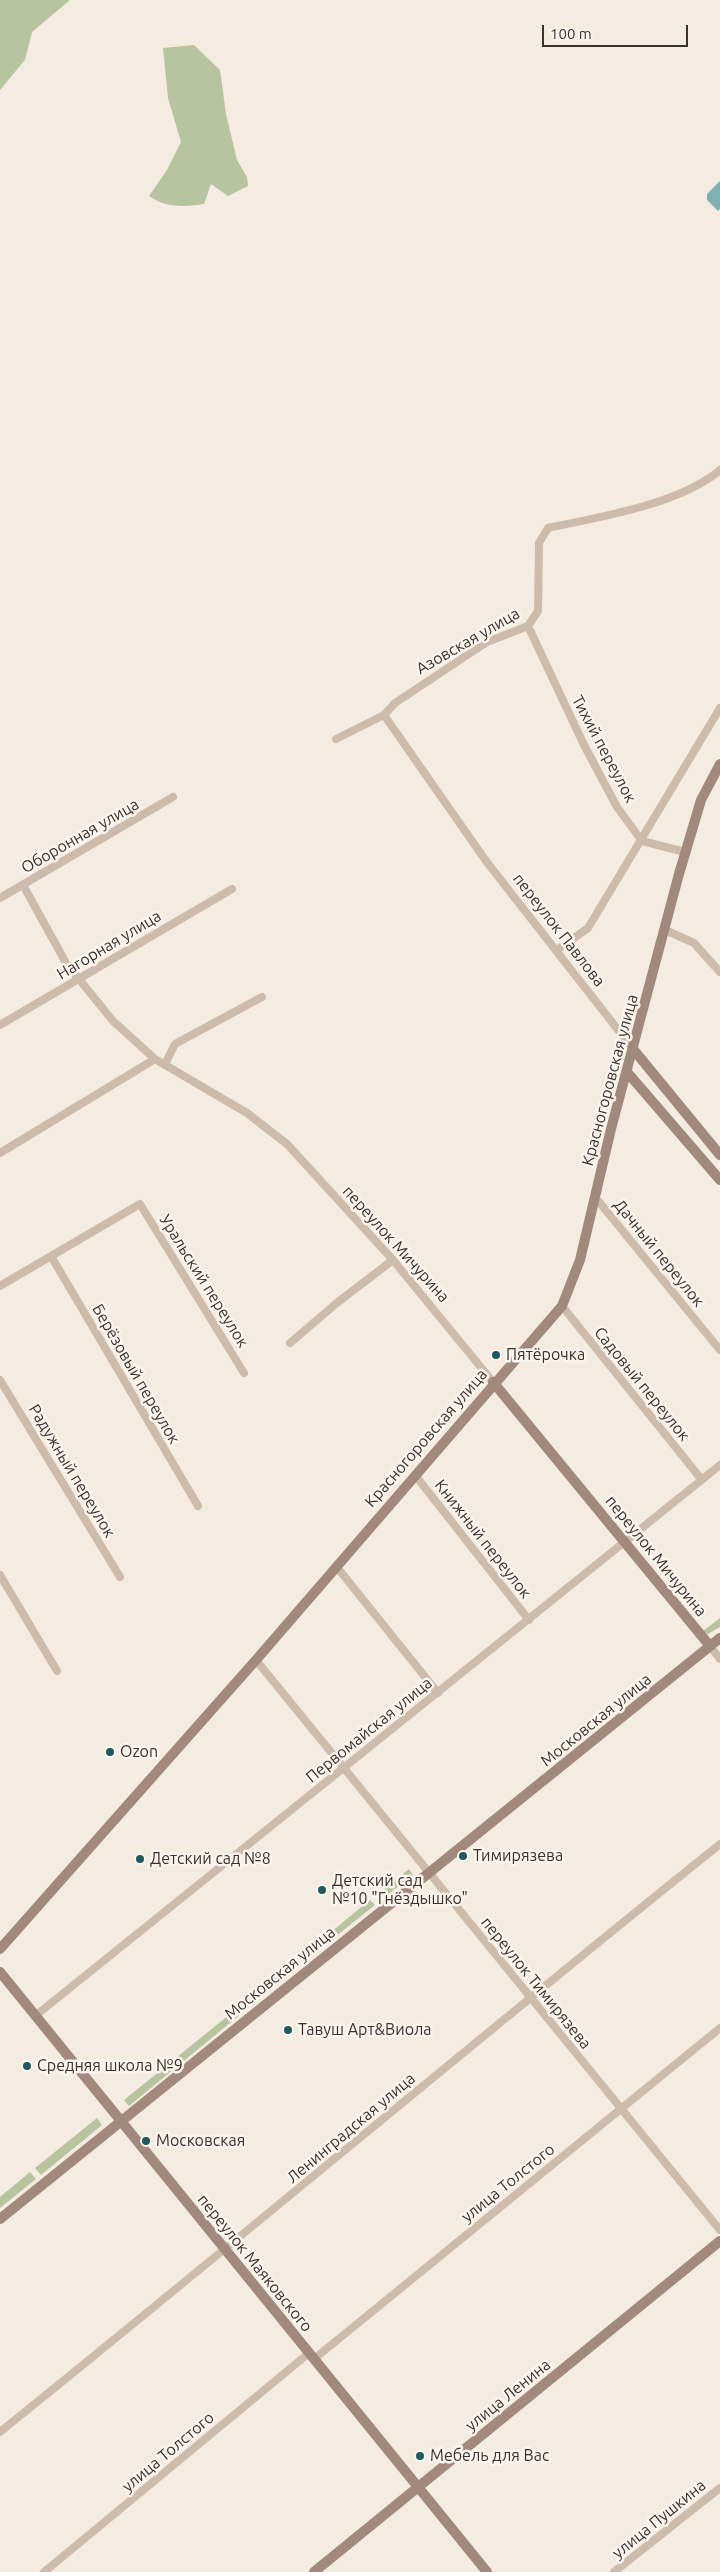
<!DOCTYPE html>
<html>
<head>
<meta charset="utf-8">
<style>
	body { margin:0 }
	#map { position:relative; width:720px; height:2572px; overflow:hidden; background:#f4ebe1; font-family:Ubuntu,sans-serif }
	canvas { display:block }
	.scale { position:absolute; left:542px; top:25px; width:146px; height:22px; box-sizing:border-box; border:2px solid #3b302b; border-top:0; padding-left:6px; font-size:15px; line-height:18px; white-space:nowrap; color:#3b302b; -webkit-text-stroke:4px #fbf5ee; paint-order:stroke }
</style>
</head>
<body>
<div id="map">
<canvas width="720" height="2572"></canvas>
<div class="scale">100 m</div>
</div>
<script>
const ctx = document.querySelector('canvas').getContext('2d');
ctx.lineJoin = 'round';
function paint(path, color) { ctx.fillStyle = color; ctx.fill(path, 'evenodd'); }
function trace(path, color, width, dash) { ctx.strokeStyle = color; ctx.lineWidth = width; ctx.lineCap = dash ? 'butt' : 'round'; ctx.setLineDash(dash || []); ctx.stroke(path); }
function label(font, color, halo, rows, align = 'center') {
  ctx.font = font + ' Ubuntu,sans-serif'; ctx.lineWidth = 5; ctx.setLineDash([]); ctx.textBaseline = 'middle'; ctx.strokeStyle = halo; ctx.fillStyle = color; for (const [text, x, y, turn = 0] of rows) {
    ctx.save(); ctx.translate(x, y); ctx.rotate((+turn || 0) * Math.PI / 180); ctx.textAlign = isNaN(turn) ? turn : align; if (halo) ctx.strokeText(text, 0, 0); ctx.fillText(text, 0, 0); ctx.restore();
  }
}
paint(new Path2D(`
	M0,0H70L32,32L25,60L0,90Z
	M194,45L220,70L226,114L237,160L247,177L248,186L228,196L211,184L204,204C184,207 166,208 149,196L167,170L181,142L168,98L163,48Z
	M720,1618V1627L708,1634L703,1631Z
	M409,1869L413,1875L387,1895L383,1890Z
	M370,1900L375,1905L335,1937L331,1932Z
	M240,2006L242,2013L129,2106L124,2100Z
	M97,2118L102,2125L41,2175L35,2168Z
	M30,2172L36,2179L0,2208V2197Z`), '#b8c4a0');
paint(new Path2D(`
	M720,181V209L718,211L707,200V194Z`), '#7fb0b2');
trace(new Path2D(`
	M528,626L584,745L617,807L642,841L685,852
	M384,715L486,861L633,1049
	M336,739L384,715L395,703L487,642L528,626L538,611L539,543L548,528C600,517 680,504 720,470
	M23,885L66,963L113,1021L155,1059L247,1113L287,1144L393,1260L493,1382
	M0,898L173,797
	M665,930L694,943L720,972
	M557,950L588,928L720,708
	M0,1025L232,889
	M165,1064L175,1044L262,997
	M0,1153L155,1059
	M595,1197L720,1350
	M51,1256L198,1506
	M0,1286L140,1204L244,1373
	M562,1306L702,1480
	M290,1343L338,1302L393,1260
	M0,1380L120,1577
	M415,1475L529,1620
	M336,1566L438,1693
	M0,1575L57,1671
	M710,1646L720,1659
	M256,1660L720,2230
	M35,2016L720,1465
	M314,2359L720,2028
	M0,2432C241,2238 478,2038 720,1844
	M44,2572L309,2353
	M614,2572L720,2488`), '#cdbbac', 8);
trace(new Path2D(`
	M633,1049L720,1155
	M627,1072L720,1180
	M493,1382L710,1646
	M0,1949L256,1660L562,1306L580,1260L611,1129L679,874L701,800L720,764
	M0,1972L487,2572
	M0,2219L720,1638
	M314,2572L720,2241`), '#a18a7d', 10);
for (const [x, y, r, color] of [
	[496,1355,5,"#1f5a5e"],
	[110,1752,5,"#1f5a5e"],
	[463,1856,5,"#1f5a5e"],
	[140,1859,5,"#1f5a5e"],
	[322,1890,5,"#1f5a5e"],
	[288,2030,5,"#1f5a5e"],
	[27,2066,5,"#1f5a5e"],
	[146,2141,5,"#1f5a5e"],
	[420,2456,5,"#1f5a5e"]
]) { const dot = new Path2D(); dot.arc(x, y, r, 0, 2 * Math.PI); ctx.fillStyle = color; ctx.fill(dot); trace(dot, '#fbf5ee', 2); }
label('16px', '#3b302b', '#fbf5ee', [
	["Азовская улица",468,641,-30],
	["Тихий переулок",604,749,62],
	["Оборонная улица",80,836,-30],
	["переулок Павлова",559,930,52],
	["Нагорная улица",109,945,-31],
	["Красногоровская улица",610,1080,-75],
	["переулок Мичурина",396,1244,48],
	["Дачный переулок",659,1253,51],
	["Уральский переулок",204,1281,58],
	["Берёзовый переулок",136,1374,60],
	["Садовый переулок",642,1384,51],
	["Красногоровская улица",426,1438,-49],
	["Радужный переулок",72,1471,59],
	["Книжный переулок",483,1539,52],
	["переулок Мичурина",656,1556,51],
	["Московская улица",596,1720,-39],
	["Первомайская улица",369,1730,-39],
	["Московская улица",280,1973,-39],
	["переулок Тимирязева",536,1983,51],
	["Ленинградская улица",351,2128,-40],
	["улица Толстого",508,2183,-39],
	["переулок Маяковского",255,2263,51],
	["улица Ленина",508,2395,-39],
	["улица Толстого",168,2452,-40],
	["улица Пушкина",659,2519,-39]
]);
label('16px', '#3b302b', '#fbf5ee', [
	["Пятёрочка",506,1355],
	["Ozon",120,1752],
	["Тимирязева",473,1856],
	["Детский сад №8",150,1859],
	["Детский сад",332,1881],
	["№10 \"Гнёздышко\"",332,1899],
	["Тавуш Арт&Виола",298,2030],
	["Средняя школа №9",37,2066],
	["Московская",156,2141],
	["Мебель для Вас",430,2456]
], 'left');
</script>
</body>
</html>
